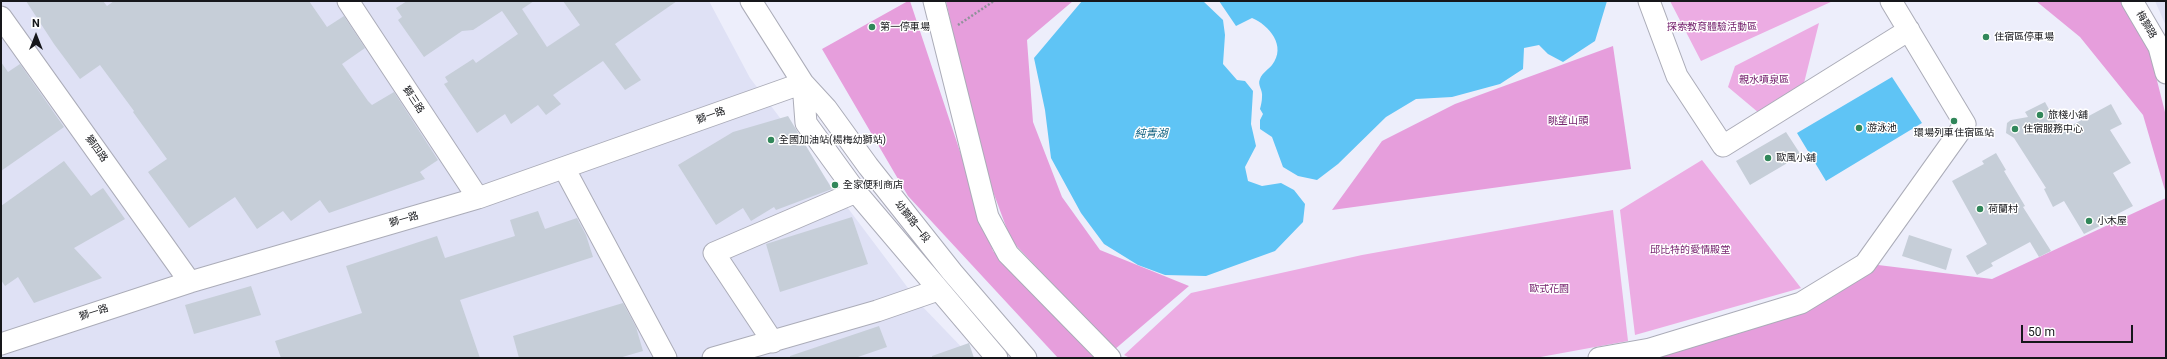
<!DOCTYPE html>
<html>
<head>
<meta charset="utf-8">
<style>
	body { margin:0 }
	#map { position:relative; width:2167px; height:359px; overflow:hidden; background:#edeefb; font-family:Roboto,sans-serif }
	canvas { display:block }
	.frame { position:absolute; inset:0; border:2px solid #16171b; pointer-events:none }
	.north { position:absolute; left:16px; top:16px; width:40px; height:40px; -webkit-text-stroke:3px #fff; paint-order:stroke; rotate:0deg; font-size:11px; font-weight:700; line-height:16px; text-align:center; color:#16171b }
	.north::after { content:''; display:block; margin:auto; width:14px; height:18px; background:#16171b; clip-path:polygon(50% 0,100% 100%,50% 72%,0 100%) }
	.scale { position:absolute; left:2021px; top:325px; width:112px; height:18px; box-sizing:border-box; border:2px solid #16171b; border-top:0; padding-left:5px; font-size:12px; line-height:14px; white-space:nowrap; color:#16171b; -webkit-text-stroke:3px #fff; paint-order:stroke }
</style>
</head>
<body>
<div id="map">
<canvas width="2167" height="359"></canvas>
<div class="frame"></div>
<div class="north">N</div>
<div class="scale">50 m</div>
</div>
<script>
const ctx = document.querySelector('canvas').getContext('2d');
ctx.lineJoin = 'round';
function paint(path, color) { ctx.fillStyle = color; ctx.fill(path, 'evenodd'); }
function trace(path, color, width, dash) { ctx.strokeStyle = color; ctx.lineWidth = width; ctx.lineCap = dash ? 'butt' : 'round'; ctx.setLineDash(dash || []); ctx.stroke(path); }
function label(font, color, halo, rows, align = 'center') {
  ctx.font = font + ' Roboto,"Noto Sans TC",sans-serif'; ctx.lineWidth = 3; ctx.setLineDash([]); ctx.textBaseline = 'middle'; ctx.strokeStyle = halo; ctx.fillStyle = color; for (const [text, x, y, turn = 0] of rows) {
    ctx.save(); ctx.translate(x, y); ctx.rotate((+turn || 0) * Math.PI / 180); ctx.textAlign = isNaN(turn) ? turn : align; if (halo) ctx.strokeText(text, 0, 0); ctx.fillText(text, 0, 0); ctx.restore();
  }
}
paint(new Path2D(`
	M1,1H709L750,78L920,304L972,358H1Z
	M2155,1H2166V26Z`), '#dfe1f5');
paint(new Path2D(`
	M1670,1H1833L1701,61Z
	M1819,23L1803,87L1759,113L1728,87L1735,66Z
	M1702,160L1801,288L1635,335L1620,210Z
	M1613,210L1628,341L1535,358H1130L1124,355L1191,293L1362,255Z`), '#ecace3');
paint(new Path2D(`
	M908,1H910L993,251L1098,358H1058L908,196L822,49Z
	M946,1H1073L1027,40L1033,122L1062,197L1100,250L1189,286L1114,350L1011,240L979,154Z
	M2036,1H2122L2148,45L2166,116V194L2143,115L2080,37Z
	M1613,46L1631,169L1332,210L1382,141L1455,104Z
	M2166,198V358H1615L1797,310L1870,264L1992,279Z`), '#e69edc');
paint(new Path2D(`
	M1082,1H1203L1223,20L1225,35L1223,64L1237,80L1245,81L1253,91L1251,124L1256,146L1245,167L1248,181L1262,186L1281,183L1294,190L1305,204L1303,222L1275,251L1206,276L1165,275L1138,265L1104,244L1081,213L1051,158L1045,110L1034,58Z
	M1219,1H1607L1595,41L1563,62L1548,54L1539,45L1524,48L1523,69L1500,84L1452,97L1416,99L1386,117L1338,164L1317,180L1298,176L1283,167L1272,137L1260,129V120L1263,114L1260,109C1261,105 1262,101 1262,97C1263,90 1257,85 1260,79C1262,73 1269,69 1272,65C1287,46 1269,25 1252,18L1236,26Z
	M1892,77L1922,123L1826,181L1797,133Z`), '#5fc4f5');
paint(new Path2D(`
	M26,1H103L107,6L114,1H309L327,27L344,16L365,48L342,64L368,101L372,105L394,92L438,160L420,172L425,179L329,213L320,200L291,221L283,211L257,229L235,197L189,228L148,172L167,159L133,112L134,111L100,65L80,79L54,44Z
	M407,1H534L522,9L547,47L580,25L563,1H677L615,44L641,80L625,90L603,61L553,95L561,104L546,115L538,105L511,124L505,114L477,133L444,84L448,82L445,77L473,59L476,63L518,34L502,11L473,30L462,31L424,57L398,20L402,17L396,8Z
	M1,62L8,72L20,64L64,127L1,171Z
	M2045,102L2061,131L2111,104L2122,124L2110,130L2131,163L2113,173L2133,206L2102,222L2104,224L2084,234L2064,201L2053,207L2044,189L2046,188L2014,138L2006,133L2007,123L2011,120L2028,117L2025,112Z
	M788,116L832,189L776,210L774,207L751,221L743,208L716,225L678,165L733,132Z
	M1786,132L1801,155L1750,185L1736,161Z
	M1996,153L2006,170L2004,171L2025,206L2023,207L2051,251L2039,257L2030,242L1991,263L1993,266L1977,275L1966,256L1987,244L1952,181L1984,164L1982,161Z
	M64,161L91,196L103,188L125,219L74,248L102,278L34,303L18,277L5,286L1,280V206Z
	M538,211L545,229L577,218L586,235L593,257L460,300L480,358H281L275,341L362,313L346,266L437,236L445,258L515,236L510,220Z
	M852,217L868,264L780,292L766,244Z
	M1909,235L1952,249L1946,270L1902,256Z
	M251,286L261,315L194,334L185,305Z
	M623,303L636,327L643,351L619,358H519L513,336Z
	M879,326L887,347L855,358H790V356Z
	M969,343L974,358H932V356Z`), '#c6ced8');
const minor = new Path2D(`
	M348,1L478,198
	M751,1L803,83L826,108L868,166L952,272L1026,358
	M934,1L988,217L1008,254L1110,358
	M1649,1L1677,76L1723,146L1909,30
	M2132,1L2159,47L2166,73
	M1,17L190,282
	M803,83L806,123L856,192L997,358
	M564,168L666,358
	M773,342L714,253L856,192
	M1,344L190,282L478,198L803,83
	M713,358L877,311L938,290
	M1599,358L1650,349L1801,303L1865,264L1965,124L1891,1`);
trace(minor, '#abacb8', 23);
trace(new Path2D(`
	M958,25L994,1`), '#90919a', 2.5, [2, 2]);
trace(minor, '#fff', 21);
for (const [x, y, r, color] of [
	[872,27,4,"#31875a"],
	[1986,37,4,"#31875a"],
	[2040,115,4,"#31875a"],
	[1954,121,4,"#31875a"],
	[1859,128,4,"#31875a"],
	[2015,129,4,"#31875a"],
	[771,140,4,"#31875a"],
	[1768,158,4,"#31875a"],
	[835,185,4,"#31875a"],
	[1980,209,4,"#31875a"],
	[2089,221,4,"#31875a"]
]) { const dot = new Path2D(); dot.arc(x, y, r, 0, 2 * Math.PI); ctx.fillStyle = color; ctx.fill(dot); trace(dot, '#fff', 1.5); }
label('10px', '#16171b', '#fff', [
	["梅獅路",2146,25,60],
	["獅三路",413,100,57],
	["獅一路",711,116,-20],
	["獅四路",96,149,54],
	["獅一路",404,220,-16],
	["幼獅路一段",912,222,52],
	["獅一路",94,313,-18]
]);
label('10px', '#16171b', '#fff', [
	["第一停車場",880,27],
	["住宿區停車場",1994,37],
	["旅棧小舖",2048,115],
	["游泳池",1867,128],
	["住宿服務中心",2023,129],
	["環場列車住宿區站",1954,133,"center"],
	["全國加油站(楊梅幼獅站)",779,140],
	["歐風小舖",1776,158],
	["全家便利商店",843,185],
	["荷蘭村",1988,209],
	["小木屋",2097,221]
], 'left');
label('10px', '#75226e', '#fff', [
	["探索教育體驗活動區",1712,27],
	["親水噴泉區",1764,80],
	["眺望山頭",1568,121],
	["邱比特的愛情殿堂",1690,250],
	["歐式花園",1549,289]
]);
label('italic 11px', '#0d5f7f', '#fff', [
	["純青湖",1151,134]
]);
</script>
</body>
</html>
